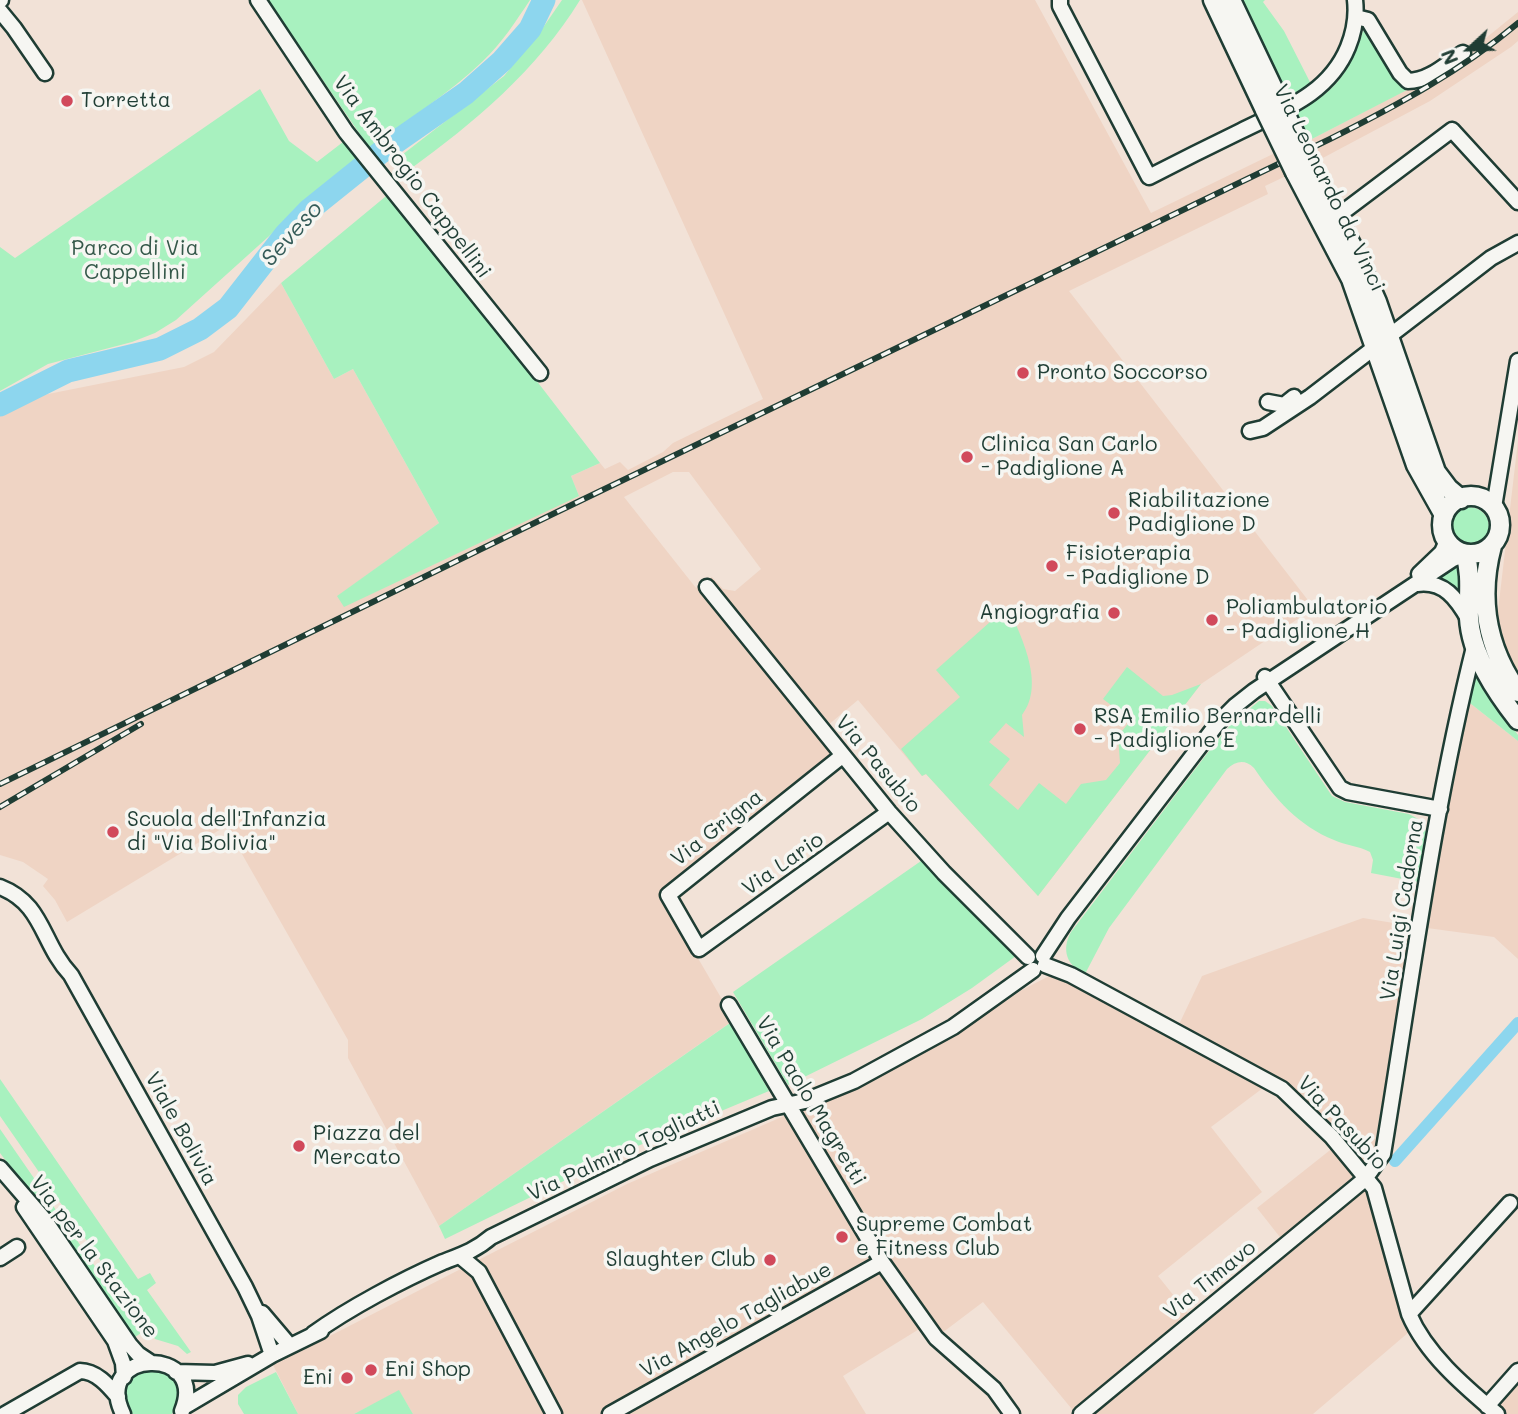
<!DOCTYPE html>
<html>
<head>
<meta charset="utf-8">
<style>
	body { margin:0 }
	#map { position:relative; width:1518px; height:1414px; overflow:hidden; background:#f2e2d7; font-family:Mali,sans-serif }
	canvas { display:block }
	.north { position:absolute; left:1434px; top:14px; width:70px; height:70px; -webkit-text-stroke:5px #f6f6f2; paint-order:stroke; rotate:248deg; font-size:19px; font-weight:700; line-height:28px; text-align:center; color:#1f3d34 }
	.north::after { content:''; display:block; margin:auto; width:24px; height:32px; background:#1f3d34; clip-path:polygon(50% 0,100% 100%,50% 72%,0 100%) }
</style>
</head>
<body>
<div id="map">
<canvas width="1518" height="1414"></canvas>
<div class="north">N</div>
</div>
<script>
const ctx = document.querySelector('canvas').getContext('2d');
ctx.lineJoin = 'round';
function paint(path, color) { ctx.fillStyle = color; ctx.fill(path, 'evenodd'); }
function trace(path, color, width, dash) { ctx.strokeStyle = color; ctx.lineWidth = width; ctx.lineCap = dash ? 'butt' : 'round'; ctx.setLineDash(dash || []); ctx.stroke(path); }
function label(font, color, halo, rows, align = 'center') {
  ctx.font = font + ' Mali,sans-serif'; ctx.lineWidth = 7; ctx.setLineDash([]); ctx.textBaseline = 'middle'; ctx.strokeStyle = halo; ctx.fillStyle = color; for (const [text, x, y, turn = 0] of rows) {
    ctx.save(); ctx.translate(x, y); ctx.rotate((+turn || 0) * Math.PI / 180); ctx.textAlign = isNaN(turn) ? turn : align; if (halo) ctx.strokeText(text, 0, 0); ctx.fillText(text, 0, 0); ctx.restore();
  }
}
paint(new Path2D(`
	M582,0H1035L1151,213L1275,153L1286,176L1265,186L1268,194L1069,291L1314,608L1201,684L1038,896L926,774L922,776L858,700L821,731L839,755L660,893L734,1020L439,1226L348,1058V1040L226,826L67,922L55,900L43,886L48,879L23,862L0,855V416L38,396L184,367L214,352L281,283L334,379L353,369L439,523L338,596L579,496L571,476L600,463L605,469L620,462L628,470L663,452L673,443L763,399ZM673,472H689L761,569L735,591L723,589L712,577L696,588L624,497Z
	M1518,12V41L1511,47L1430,101L1319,160L1310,140L1427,79L1465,55Z
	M1518,441V676L1511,666L1497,619Z
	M1461,696L1518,741V959L1494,937L1427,928Z
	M1363,918L1412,926L1374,1149L1366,1170L1416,1317L1409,1332L1313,1414H1076L983,1302L938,1336L929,1323L843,1376L866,1414H413L399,1391L354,1414H298L273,1365L627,1184L858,1084L954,1034L1022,990L1055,973L1173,1037L1202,976ZM1267,1085L1328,1138L1334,1147L1257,1208L1283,1241L1191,1317L1158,1276L1262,1192L1211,1127Z
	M1518,1381V1414H1506L1500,1409V1402Z`), '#efd4c4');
paint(new Path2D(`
	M268,0H530C516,21 502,43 483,61C449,94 407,119 370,149Z
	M562,0H580C537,70 474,123 409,170L398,158L504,76L540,32Z
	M1242,0H1265L1263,2L1284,31L1312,86L1289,98Z
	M1363,31L1370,32L1407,90L1310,140L1296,112C1335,93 1350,72 1363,31Z
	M260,89L289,141L317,162L343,142L358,160L288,219L176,320L155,333L132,342L48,364L0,391V247L15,258Z
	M391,192L600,463L571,476L579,496L344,607L337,596L439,523L353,369L334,379L281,283Z
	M1449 527a20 20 0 1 1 40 0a20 20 0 1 1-40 0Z
	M1458,560L1462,570L1463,602L1428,580Z
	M1008,606C1021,637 1046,684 1022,715L1024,737L1006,723L989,742L1010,759L989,785L1018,810L1039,783L1066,804L1081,784L1106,780L1120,763L1118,736L1131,720L1103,699L1127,667L1163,696L1172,695L1201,684L1038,896L926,774L922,776L901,749L960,697L936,670Z
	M1477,667L1501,712L1518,735V741L1466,700L1473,668Z
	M1259,701H1265L1272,706L1332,796L1345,802L1409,814L1418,819L1427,833L1418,882L1371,873L1373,860L1370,852C1359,846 1345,845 1334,840C1299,826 1275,799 1254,768C1245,759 1236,761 1227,769L1109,928L1085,974C1067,966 1061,950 1071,932L1212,747L1231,724Z
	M921,861L1016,956L972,988L922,1019L788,1085L733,992Z
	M730,1023L769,1091L621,1153L445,1239L439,1226Z
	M0,1079L138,1279L150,1273L156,1283L147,1290L191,1352L187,1354L178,1346L155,1339L0,1116Z
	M0,1129L141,1333L132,1339L53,1223L0,1153Z
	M154,1367C176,1377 188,1390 172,1414H130C121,1400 121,1381 136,1371C141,1369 149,1368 154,1367Z
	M276,1372L298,1414H244L238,1404V1395L246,1387Z
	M399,1390L413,1414H354Z`), '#a8f1bf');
trace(new Path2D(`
	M1395,1161L1518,1023`), '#8dd6ee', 12);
trace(new Path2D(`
	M0,405L68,371L160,349L200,329L228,308L285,235L309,210L380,153L466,93L502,61L530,29L544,0`), '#8dd6ee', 23);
const minor = new Path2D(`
	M258,0L346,132L540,373
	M1060,0V6L1149,177C1180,161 1210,146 1241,131C1283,110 1329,94 1348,47C1354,32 1357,17 1355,0
	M0,1L1,0
	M0,11L14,28L45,73
	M1356,17L1368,20L1400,73L1408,81C1429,81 1446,64 1463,53
	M1347,209L1452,130L1518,202
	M1268,402L1284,405L1294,397
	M1250,431L1263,428L1310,397L1491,258L1518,243
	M1494,507L1518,361
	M1419,574L1442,552L1447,541
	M1417,584C1444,580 1457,599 1469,620
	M707,587L889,812L944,873L1028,957
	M1265,677L1340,788L1348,792L1440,809
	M842,756L668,895L699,949L889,812
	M0,887C44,904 41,943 71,975L245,1287L259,1316L272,1355
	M1043,956L1068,918L1217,724L1235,706L1254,691L1453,559L1465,554
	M1045,965L1071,975L1282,1089L1332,1137L1374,1188L1409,1314C1426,1354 1464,1386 1497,1414
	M729,1005L882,1262L936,1338L994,1389L1012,1414
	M0,1168L44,1219L130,1345L138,1354L150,1362
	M24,1207L115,1341L123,1363L124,1377
	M461,1257L479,1272L554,1414
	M0,1258L17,1247
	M262,1313L290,1346
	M1409,1314L1510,1203
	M313,1334C349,1308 402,1280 443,1262C461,1255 476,1250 491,1237L650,1159L772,1108L805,1101L854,1081L953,1027L1033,970
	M176,1372L215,1373L248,1364
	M1487,1406L1518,1371
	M184,1407L272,1355L321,1331
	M5,1414L80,1371C96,1371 108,1385 118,1397
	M123,1414C91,1348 209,1345 182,1411
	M610,1414L882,1262
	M1081,1414L1365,1179L1383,1154C1411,984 1433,810 1475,643`);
const major = new Path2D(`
	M1213,0L1265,110
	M1231,0L1280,103
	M1310,165L1353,248L1377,302L1436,472L1448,488L1461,499
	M1295,172L1351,279L1416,465L1444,515
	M1442 525a29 29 0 1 1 58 0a29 29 0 1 1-58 0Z
	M1492,546C1478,598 1487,648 1518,692
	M1465,554C1472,576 1468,595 1469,618C1471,655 1496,692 1518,720`);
trace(minor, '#1f3d34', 19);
trace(major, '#1f3d34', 23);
trace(minor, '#f6f6f2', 14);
trace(major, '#f6f6f2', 18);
const rail = new Path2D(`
	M0,784L559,511L1330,139C1396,106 1461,71 1518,23
	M0,807L141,724`);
trace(rail, '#1f3d34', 6);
trace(rail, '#f6f6f2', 3.5, [10]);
const majorBridge = new Path2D(`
	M1280,103L1310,165
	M1265,110L1295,172`);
trace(majorBridge, '#1f3d34', 23, []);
trace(majorBridge, '#f6f6f2', 18);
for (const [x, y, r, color] of [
	[67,101,7,"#d1495b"],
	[1023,373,7,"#d1495b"],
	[967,457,7,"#d1495b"],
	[1114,513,7,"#d1495b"],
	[1052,566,7,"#d1495b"],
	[1114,613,7,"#d1495b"],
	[1212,620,7,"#d1495b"],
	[1080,729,7,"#d1495b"],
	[113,832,7,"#d1495b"],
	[299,1146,7,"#d1495b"],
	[842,1237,7,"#d1495b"],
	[770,1260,7,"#d1495b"],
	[371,1370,7,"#d1495b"],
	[347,1378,7,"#d1495b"]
]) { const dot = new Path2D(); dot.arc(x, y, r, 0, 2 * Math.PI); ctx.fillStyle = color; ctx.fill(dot); trace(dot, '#f6f6f2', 2.5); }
label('21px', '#1f3d34', '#f6f6f2', [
	["Torretta",81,101],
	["Pronto Soccorso",1037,373],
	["Clinica San Carlo",981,445],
	["- Padiglione A",981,469],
	["Riabilitazione",1128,501],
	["Padiglione D",1128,525],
	["Fisioterapia",1066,554],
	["- Padiglione D",1066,578],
	["Poliambulatorio",1226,608],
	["- Padiglione H",1226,632],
	["Angiografia",1100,613,"right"],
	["RSA Emilio Bernardelli",1094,717],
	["- Padiglione E",1094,741],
	["Scuola dell'Infanzia",127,820],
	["di \"Via Bolivia\"",127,844],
	["Piazza del",313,1134],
	["Mercato",313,1158],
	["Supreme Combat",856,1225],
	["e Fitness Club",856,1249],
	["Slaughter Club",756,1260,"right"],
	["Eni Shop",385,1370],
	["Eni",333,1378,"right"]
], 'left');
label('21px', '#1f3d34', '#f6f6f2', [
	["Via Ambrogio Cappellini",412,177,53],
	["Via Leonardo da Vinci",1329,188,64],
	["Via Pasubio",878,764,50],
	["Via Grigna",717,828,-38],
	["Via Lario",783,864,-35],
	["Via Luigi Cadorna",1402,910,-81],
	["Via Paolo Magretti",811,1101,59],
	["Via Pasubio",1342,1123,47],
	["Viale Bolivia",181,1129,61],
	["Via Palmiro Togliatti",624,1151,-25],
	["Via per la Stazione",94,1257,53],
	["Via Timavo",1210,1280,-39],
	["Via Angelo Tagliabue",736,1320,-29]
]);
label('21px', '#345849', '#f6f6f2', [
	["Parco di Via",135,249],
	["Cappellini",135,273]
]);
label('italic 23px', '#355c59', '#f6f6f2', [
	["Seveso",292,234,-48]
]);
</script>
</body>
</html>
